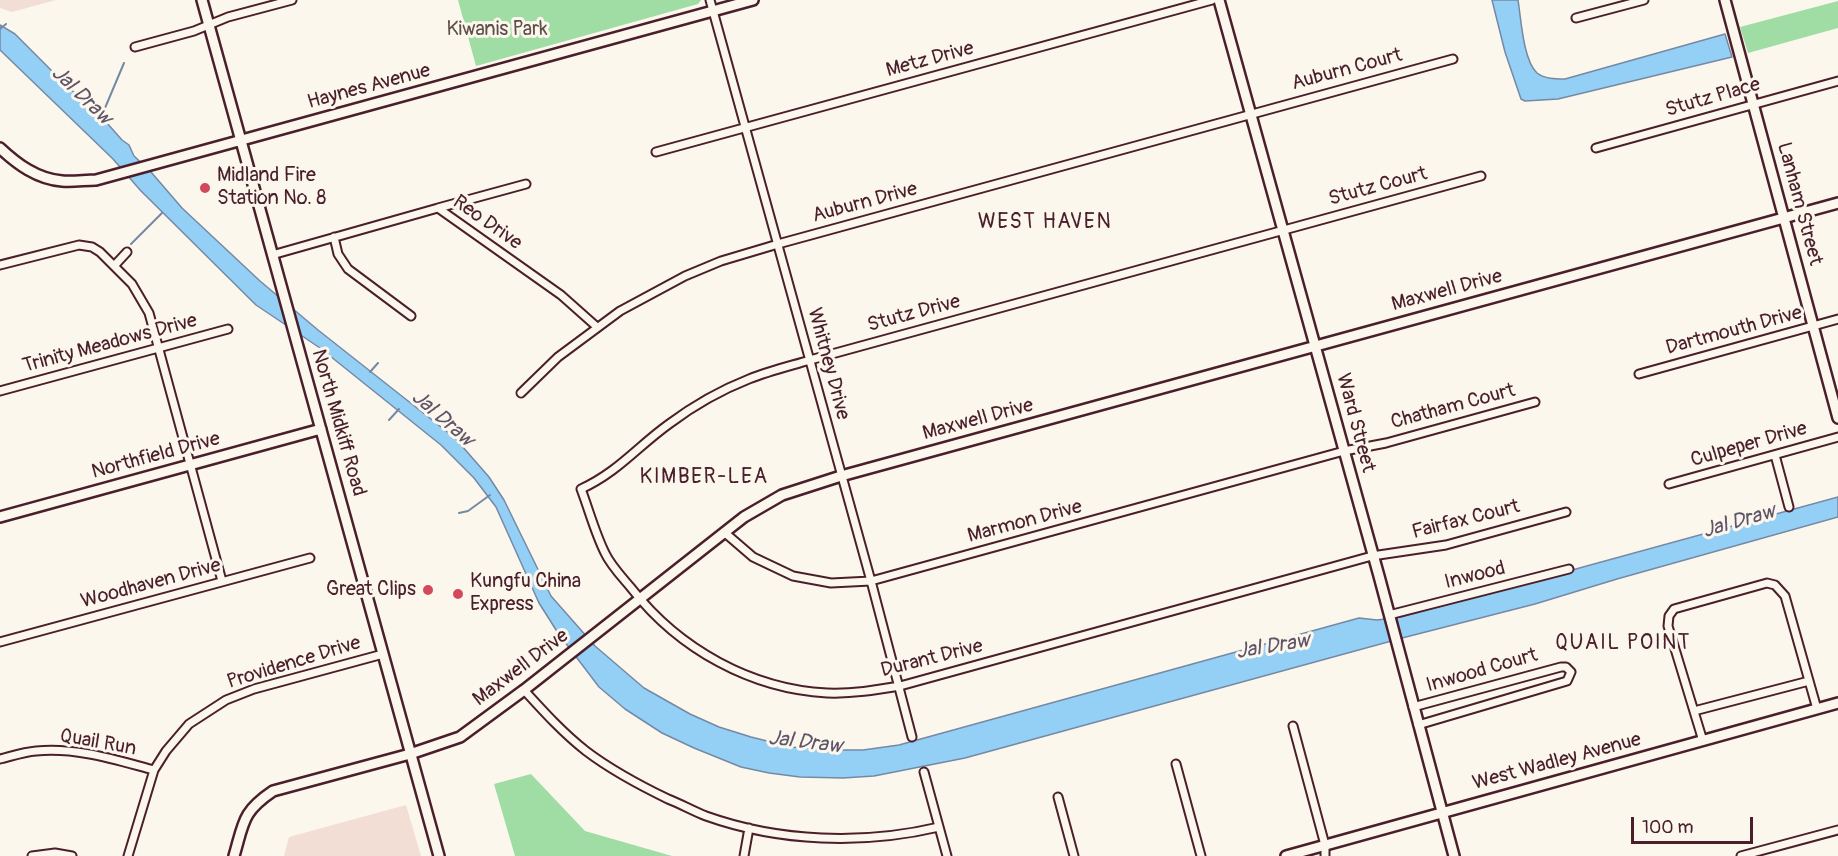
<!DOCTYPE html>
<html>
<head>
<meta charset="utf-8">
<style>
	body { margin:0 }
	#map { position:relative; width:1838px; height:856px; overflow:hidden; background:#fbf7ec; font-family:Pangolin,sans-serif }
	canvas { display:block }
	.scale { position:absolute; left:1631px; top:817px; width:122px; height:27px; box-sizing:border-box; border:3px solid #4a1f2b; border-top:0; padding-left:8px; font-size:18px; line-height:21px; white-space:nowrap; color:#4a1f2b; -webkit-text-stroke:4px #fbf7ec; paint-order:stroke }
</style>
</head>
<body>
<div id="map">
<canvas width="1838" height="856"></canvas>
<div class="scale">100 m</div>
</div>
<script>
const ctx = document.querySelector('canvas').getContext('2d');
ctx.lineJoin = 'round';
function paint(path, color) { ctx.fillStyle = color; ctx.fill(path, 'evenodd'); }
function trace(path, color, width, dash) { ctx.strokeStyle = color; ctx.lineWidth = width; ctx.lineCap = dash ? 'butt' : 'round'; ctx.setLineDash(dash || []); ctx.stroke(path); }
function label(font, color, halo, rows, align = 'center') {
  ctx.font = font + ' Pangolin,sans-serif'; ctx.lineWidth = 6; ctx.setLineDash([]); ctx.textBaseline = 'middle'; ctx.strokeStyle = halo; ctx.fillStyle = color; for (const [text, x, y, turn = 0] of rows) {
    ctx.save(); ctx.translate(x, y); ctx.rotate((+turn || 0) * Math.PI / 180); ctx.textAlign = isNaN(turn) ? turn : align; if (halo) ctx.strokeText(text, 0, 0); ctx.fillText(text, 0, 0); ctx.restore();
  }
}
paint(new Path2D(`
	M0,0H56L12,12L0,8Z
	M406,805L421,856H284L289,837Z`), '#f2ded5');
paint(new Path2D(`
	M458,0H701L698,4L476,66Z
	M1838,1V28L1748,53L1740,27Z
	M531,774L585,831L672,856H515L494,784Z`), '#9fdda5');
const water = new Path2D(`
	M1492,0H1518C1521,18 1523,60 1537,73C1545,79 1555,79 1565,79L1725,34L1732,57L1558,99L1525,101L1521,99L1505,52Z
	M0,25L15,34L67,86L99,114L122,140L129,145L134,156L151,172L182,208L260,281L318,330L455,438L489,477L504,500L551,596L595,646L644,688L690,714L719,727L751,737L791,747L831,750H863L899,745L1359,618L1377,620L1401,617L1838,497V517L1617,579L1535,604L1406,637L965,758L874,776L843,778L800,777L769,773L741,767L694,748L662,733L625,709L599,687L558,633L539,603L496,507L474,478L441,445L320,348L256,305L141,191L113,159L0,50Z`);
paint(water, '#94cff5');
trace(water, '#7689a4', 1.5);
trace(new Path2D(`
	M0,29L6,24
	M105,108L124,63
	M131,244L162,213
	M370,372L378,363
	M389,420L399,409
	M459,513L468,511L490,495`), '#7689a4', 2);
const street = new Path2D(`
	M710,0L871,581L912,737
	M1576,18L1644,0
	M135,47L194,31L228,17L292,0
	M1596,148L1838,81
	M656,152L1212,0
	M1481,176L810,360C790,366 769,371 749,379C721,390 693,406 669,424C637,447 618,472 581,489C589,510 595,533 605,553C611,566 623,578 632,589C679,649 751,689 827,693C852,694 876,690 900,686L1372,556L1446,545L1566,512
	M438,208L526,184
	M334,237L338,254L348,269L411,316
	M272,255L438,208L561,295L597,327
	M0,265L79,245L92,247L100,252L132,284L149,313L222,581
	M114,266L127,252
	M1639,374L1838,319
	M0,391L228,329
	M521,393L558,357L620,311L685,276L721,261L778,244L1453,59
	M1775,455L1789,507
	M1669,484L1838,437
	M724,532L753,557L793,576L831,583L871,581L1344,451L1386,443L1535,402
	M1389,615L1569,569
	M0,642L310,558
	M524,690C544,712 563,733 586,751C611,770 639,785 668,799C681,804 693,811 706,816C779,842 863,845 939,827
	M1413,707L1561,667H1566L1571,672L1567,681L1418,725
	M1694,711L1809,681
	M1293,726L1325,845V856
	M1703,741L1668,626L1669,616L1674,609L1767,583L1775,585L1785,596L1817,709
	M0,759C12,756 24,752 36,751C77,747 116,760 154,770
	M1176,764L1201,856
	M924,772L947,856
	M1058,797L1074,856
	M32,856L55,853L72,856
	M128,856L154,770L166,751L189,724L226,700L254,689L383,654
	M744,856L749,828
	M1741,856L1838,830`);
const secondary = new Path2D(`
	M202,0L439,856
	M1219,0L1379,576L1454,856
	M1725,0L1838,418
	M0,148C17,164 37,179 62,181C73,182 85,180 96,180L753,0
	M0,517L321,429
	M234,856C244,822 242,812 273,791L410,754L460,737L524,690L744,517L782,495L841,476L1838,203
	M1286,856L1838,703`);
trace(street, '#4a1f2b', 11);
trace(secondary, '#4a1f2b', 14);
trace(street, '#fbf7ec', 7);
trace(secondary, '#fbf7ec', 9);
for (const [x, y, r, color] of [
	[205,188,6,"#d1495b"],
	[428,590,6,"#d1495b"],
	[458,594,6,"#d1495b"]
]) { const dot = new Path2D(); dot.arc(x, y, r, 0, 2 * Math.PI); ctx.fillStyle = color; ctx.fill(dot); trace(dot, '#fbf7ec', 2); }
label('20px', '#5f4e4a', '#fbf7ec', [
	["Kiwanis Park",497,30]
]);
label('20px', '#4a1f2b', '#fbf7ec', [
	["Metz Drive",930,60,-15],
	["Auburn Court",1347,70,-15],
	["Haynes Avenue",369,87,-15],
	["Stutz Place",1713,98,-16],
	["Stutz Court",1378,187,-15],
	["Auburn Drive",865,203,-15],
	["Lanham Street",1799,204,75],
	["Reo Drive",487,223,35],
	["Maxwell Drive",1447,291,-15],
	["Stutz Drive",914,314,-15],
	["Dartmouth Drive",1734,331,-15],
	["Trinity Meadows Drive",110,344,-15],
	["Whitney Drive",828,364,75],
	["Chatham Court",1453,407,-15],
	["Maxwell Drive",978,420,-15],
	["North Midkiff Road",338,423,74],
	["Ward Street",1355,423,75],
	["Culpeper Drive",1749,445,-16],
	["Northfield Drive",156,456,-15],
	["Fairfax Court",1466,520,-14],
	["Marmon Drive",1025,522,-15],
	["Inwood",1475,576,-14],
	["Woodhaven Drive",151,584,-15],
	["Durant Drive",932,659,-14],
	["Providence Drive",294,663,-17],
	["Maxwell Drive",521,668,-37],
	["Inwood Court",1482,671,-16],
	["Quail Run",98,743,10],
	["West Wadley Avenue",1557,762,-15]
]);
label('20px', '#4a1f2b', '#fbf7ec', [
	["Midland Fire",217,176],
	["Station No. 8",217,199],
	["Kungfu China",470,582],
	["Express",470,605],
	["Great Clips",416,590,"right"]
], 'left');
label('italic 21px', '#605468', '#fbf7ec', [
	["Jal Draw",81,96,44],
	["Jal Draw",442,419,41],
	["Jal Draw",1739,522,-16],
	["Jal Draw",1273,647,-9],
	["Jal Draw",805,743,7]
]);
ctx.letterSpacing = '1.5px';
label('21px', '#4a1f2b', '#fbf7ec', [
	["WEST HAVEN",1045,223],
	["KIMBER-LEA",704,478],
	["QUAIL POINT",1623,644]
]);
ctx.letterSpacing = '0px';
</script>
</body>
</html>
